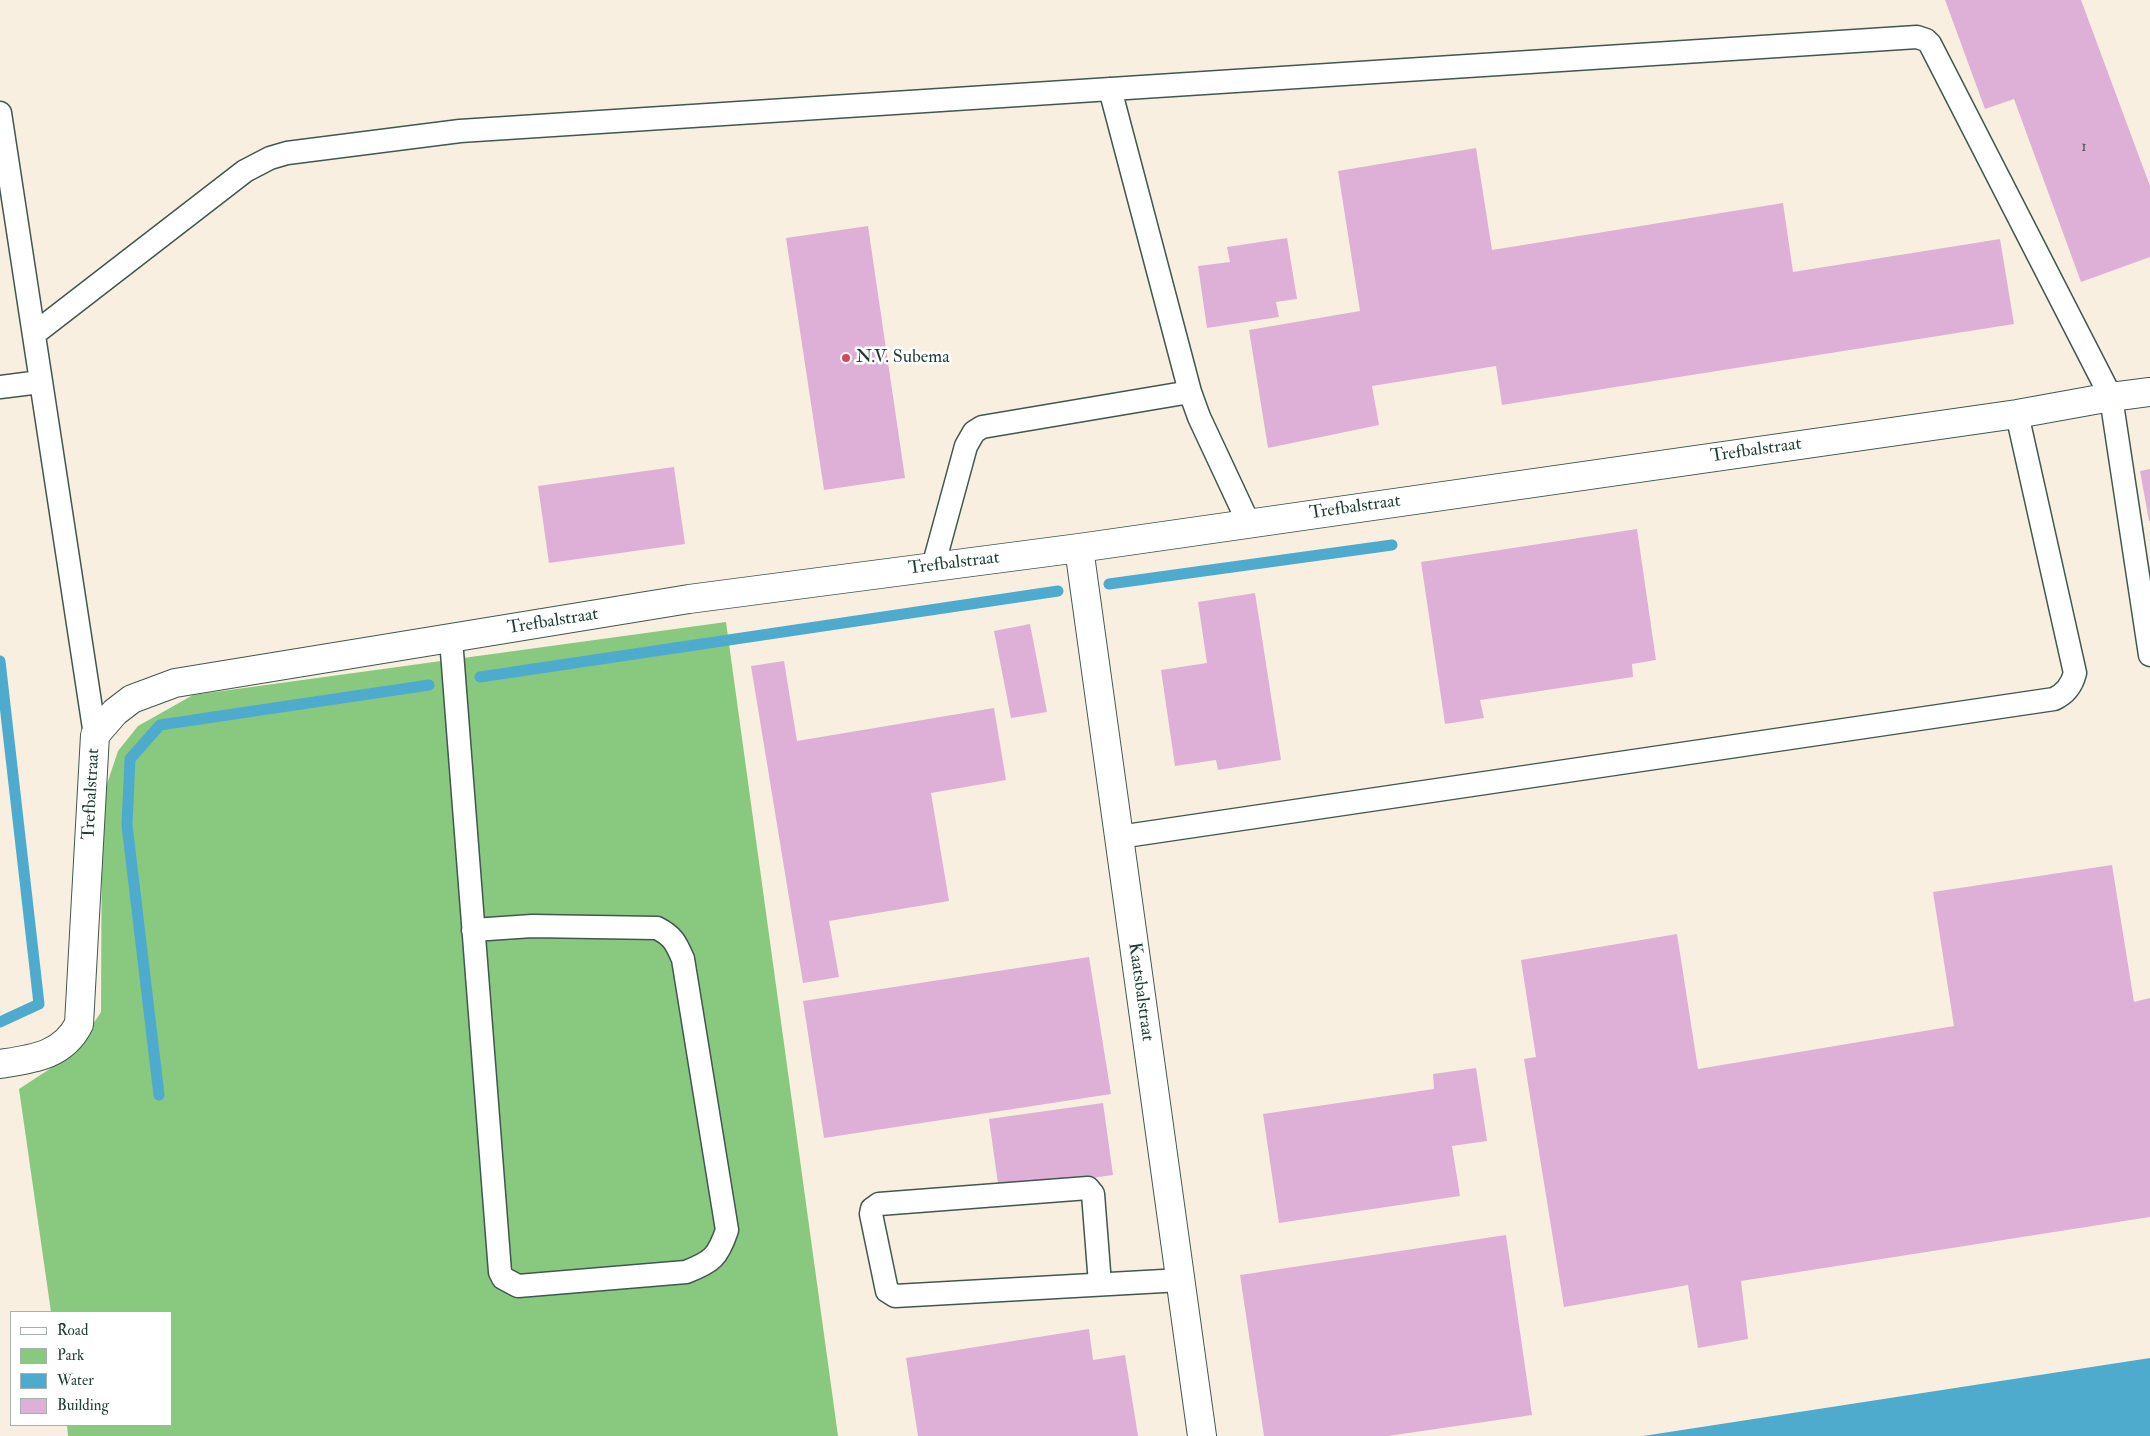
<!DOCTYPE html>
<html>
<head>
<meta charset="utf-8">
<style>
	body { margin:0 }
	#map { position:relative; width:2150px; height:1436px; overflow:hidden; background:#f9efe1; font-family:"IM FELL Double Pica",serif }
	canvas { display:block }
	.legend { position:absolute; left:10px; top:1311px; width:162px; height:115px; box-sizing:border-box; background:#fff; border:1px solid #a5b1ae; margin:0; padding:6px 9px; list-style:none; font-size:15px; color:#1f3d34 }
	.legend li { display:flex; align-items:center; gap:10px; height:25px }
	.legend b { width:25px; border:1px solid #a5b1ae }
</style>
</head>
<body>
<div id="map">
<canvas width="2150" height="1436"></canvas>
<ul class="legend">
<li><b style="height:6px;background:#fff"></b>Road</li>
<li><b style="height:14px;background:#89c87f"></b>Park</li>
<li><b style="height:14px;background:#4eabcd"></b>Water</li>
<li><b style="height:14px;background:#deb0d8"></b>Building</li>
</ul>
</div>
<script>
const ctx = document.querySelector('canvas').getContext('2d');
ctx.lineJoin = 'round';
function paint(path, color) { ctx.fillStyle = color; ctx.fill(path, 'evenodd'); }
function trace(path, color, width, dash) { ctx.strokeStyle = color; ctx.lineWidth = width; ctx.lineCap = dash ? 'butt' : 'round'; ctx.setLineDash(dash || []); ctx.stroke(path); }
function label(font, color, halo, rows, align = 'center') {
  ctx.font = font + ' "IM FELL Double Pica",serif'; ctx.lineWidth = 5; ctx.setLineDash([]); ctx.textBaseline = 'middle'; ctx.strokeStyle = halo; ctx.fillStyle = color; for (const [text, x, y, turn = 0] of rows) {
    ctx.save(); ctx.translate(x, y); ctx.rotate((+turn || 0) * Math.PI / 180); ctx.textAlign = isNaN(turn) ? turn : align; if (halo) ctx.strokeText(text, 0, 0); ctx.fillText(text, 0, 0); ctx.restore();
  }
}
paint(new Path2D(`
	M726,622L838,1436H68L67,1425H171V1312H51L19,1089L74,1053L101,1012L102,799L118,751L138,726L193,695Z`), '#89c87f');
paint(new Path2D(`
	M2150,1358V1436H1643Z`), '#4eabcd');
trace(new Path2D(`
	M1109,584L1392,545
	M0,661L39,1004L0,1022
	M480,677L1058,591
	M159,1095L127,825L130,759L160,725L429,685`), '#4eabcd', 11);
paint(new Path2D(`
	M1945,0H2081L2150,186V257L2081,282L2014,99L1985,109Z
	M1476,148L1492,250L1783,203L1793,272L2000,239L2014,324L1502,405L1496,366L1372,386L1379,425L1268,448L1249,330L1360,311L1338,171Z
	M868,226L905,478L824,490L786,238Z
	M1287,238L1297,299L1276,302L1279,317L1207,328L1198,266L1230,262L1227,247Z
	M674,467L685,544L549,563L538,486Z
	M2150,469V521H2149L2140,471Z
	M1637,529L1656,660L1632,664L1633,677L1480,700L1484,718L1445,724L1421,562Z
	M1255,593L1281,760L1218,770L1216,760L1175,766L1161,670L1207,663L1198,602Z
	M1030,624L1047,712L1011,718L994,631Z
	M784,661L797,741L994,708L1006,780L931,793L949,901L829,921L839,977L803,983L751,666Z
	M2112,865L2134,1002L2150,998V1217L1741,1281L1748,1339L1698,1348L1688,1285L1564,1307L1524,1059L1536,1057L1521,960L1677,934L1698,1069L1954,1026L1933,892Z
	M1089,957L1111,1094L824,1138L803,1001Z
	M1476,1068L1487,1141L1452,1146L1460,1196L1279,1223L1263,1114L1434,1089L1433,1074Z
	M1103,1103L1113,1175L999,1191L989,1119Z
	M1506,1235L1532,1415L1388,1436H1264L1240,1275Z
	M1089,1329L1093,1360L1125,1355L1138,1436H918L906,1358Z`), '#deb0d8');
const lane = new Path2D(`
	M1110,89L1190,392L1199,417L1249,524
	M0,113L95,735
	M34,334L245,171L270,158L287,153L460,131L1917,37L1926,40L1930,44L2111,397L2150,655
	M0,387L40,382
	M933,567L966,446L974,432L982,427L1190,392
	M451,639L500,1272L503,1278L518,1286L686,1272C712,1262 718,1257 727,1230L683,959C676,943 673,936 657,928L532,926L473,930
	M1119,837L2054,699C2065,694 2072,685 2075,673L2017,414
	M1100,1284L1093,1194L1088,1188L879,1204L872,1209L871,1214L887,1291L895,1296L1181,1280`);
const street = new Path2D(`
	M1079,548L1202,1436
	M0,1064C32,1059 63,1056 79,1024L95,735L115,712L132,699L175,683L689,599L1079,548L2017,414L2111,397L2150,392`);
trace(lane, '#40584e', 25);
trace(street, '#40584e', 30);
trace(lane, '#fff', 22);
trace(street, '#fff', 28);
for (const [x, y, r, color] of [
	[846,358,5,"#d1495b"]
]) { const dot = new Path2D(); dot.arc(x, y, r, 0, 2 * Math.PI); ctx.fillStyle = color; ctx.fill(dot); trace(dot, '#fff', 2); }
label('15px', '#4f5a5d', null, [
	["1",2084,148]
]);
label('18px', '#1f3d34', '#fff', [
	["N.V. Subema",856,358]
], 'left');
label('18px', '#1f3d34', '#fff', [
	["Trefbalstraat",1756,451,-8],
	["Trefbalstraat",1355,508,-8],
	["Trefbalstraat",954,564,-7],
	["Trefbalstraat",553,622,-9],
	["Trefbalstraat",92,794,-87],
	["Kaatsbalstraat",1140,992,82]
]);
</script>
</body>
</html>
